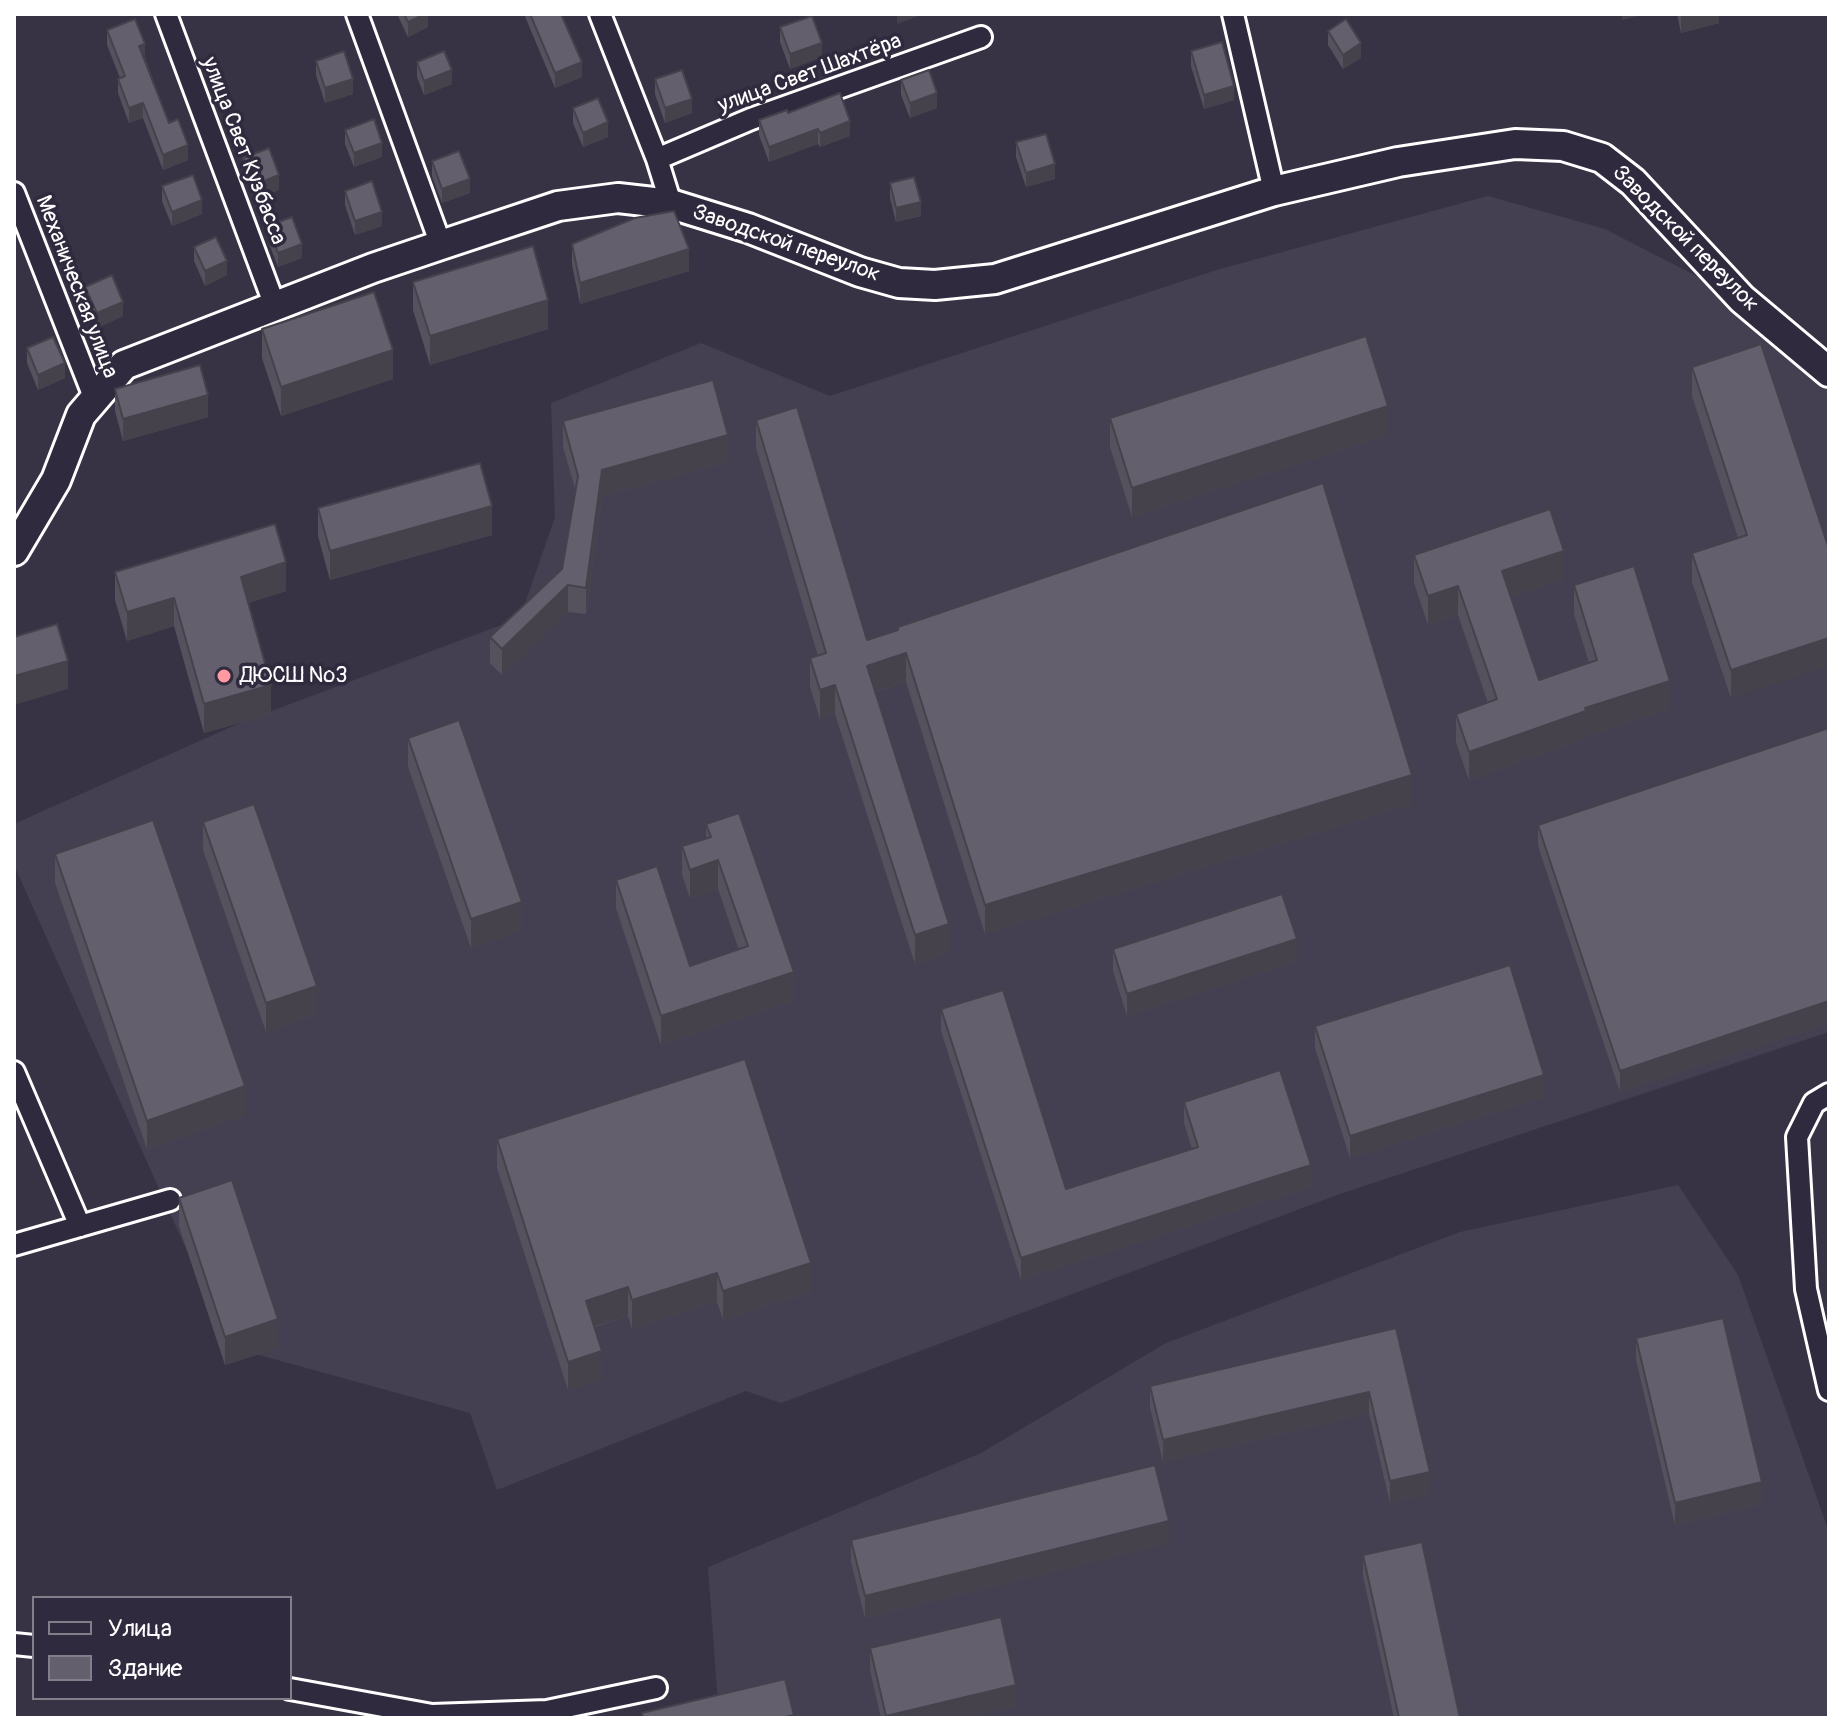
<!DOCTYPE html>
<html>
<head>
<meta charset="utf-8">
<style>
	body { margin:0 }
	#map { position:relative; width:1843px; height:1732px; overflow:hidden; background:#373345; font-family:Pangolin,sans-serif }
	canvas { display:block }
	.frame { position:absolute; inset:0; border:16px solid #fff; pointer-events:none }
	.legend { position:absolute; left:32px; top:1596px; width:260px; height:104px; box-sizing:border-box; background:#2f2a3d; border:2px solid #827f8b; margin:0; padding:10px 14px; list-style:none; font-size:24px; color:#fff }
	.legend li { display:flex; align-items:center; gap:16px; height:40px }
	.legend b { width:40px; border:2px solid #827f8b }
</style>
</head>
<body>
<div id="map">
<canvas width="1843" height="1732"></canvas>
<div class="frame"></div>
<ul class="legend">
<li><b style="height:10px;background:#2f2a3d"></b>Улица</li>
<li><b style="height:22px;background:#635f6d"></b>Здание</li>
</ul>
</div>
<script>
const ctx = document.querySelector('canvas').getContext('2d');
ctx.lineJoin = 'round';
function paint(path, color) { ctx.fillStyle = color; ctx.fill(path, 'evenodd'); }
function trace(path, color, width, dash) { ctx.strokeStyle = color; ctx.lineWidth = width; ctx.lineCap = dash ? 'butt' : 'round'; ctx.setLineDash(dash || []); ctx.stroke(path); }
function label(font, color, halo, rows, align = 'center') {
  ctx.font = font + ' Pangolin,sans-serif'; ctx.lineWidth = 7; ctx.setLineDash([]); ctx.textBaseline = 'middle'; ctx.strokeStyle = halo; ctx.fillStyle = color; for (const [text, x, y, turn = 0] of rows) {
    ctx.save(); ctx.translate(x, y); ctx.rotate((+turn || 0) * Math.PI / 180); ctx.textAlign = isNaN(turn) ? turn : align; if (halo) ctx.strokeText(text, 0, 0); ctx.fillText(text, 0, 0); ctx.restore();
  }
}
paint(new Path2D(`
	M1488,196L1605,229L1807,333L1829,378V1032L1337,1195L781,1403L746,1391L497,1490L470,1413L230,1347L14,865V824L242,722L520,618L555,517L551,403L701,343L830,396L1220,269Z
	M1678,1185L1738,1275L1829,1532V1718H719L708,1567L981,1453L1166,1343L1460,1232Z`), '#444051');
const minor = new Path2D(`
	M166,14L275,306
	M357,14L441,245
	M600,14L657,159L671,204
	M1233,14L1274,191
	M657,159L751,119L981,37
	M14,193L94,397
	M14,1072L80,1226
	M1829,1094L1814,1103L1797,1137L1806,1289L1829,1390
	M14,1245L170,1200
	M14,1644L34,1646
	M290,1689L432,1715L547,1711L656,1688`);
const secondary = new Path2D(`
	M14,551L56,480L81,415L124,365L373,268L441,245L558,206L618,198L671,204L748,228L860,272L899,283L935,285L995,279L1274,191L1398,162L1515,144L1563,146L1602,158L1633,182L1742,299L1829,372`);
trace(minor, '#fff', 26);
trace(secondary, '#fff', 34);
trace(minor, '#2f2a3d', 20);
trace(secondary, '#2f2a3d', 28);
paint(new Path2D(`
	M397,14H428V27L408,37Z
	M524,14H561L582,77L555,88Z
	M1677,14H1719V23L1681,33Z
	M780,27L822,57L790,69L780,42Z
	M107,30L145,58L169,123L188,160L163,170L143,118L129,123L118,93V79L120,78L107,45Z
	M1328,31L1361,58L1343,69L1328,45Z
	M1191,51L1234,100L1204,109L1191,66Z
	M316,61L353,94L325,103L316,75Z
	M417,62L452,84L424,95L417,77Z
	M655,79L692,113L665,123L655,94Z
	M901,80L937,108L910,118L901,95Z
	M573,108L608,137L583,147L573,123Z
	M788,113L850,136L820,147L818,144L769,162L759,135V120Z
	M345,130L382,157L354,167L345,144Z
	M1016,142L1055,179L1026,187L1016,157Z
	M243,158L279,190L254,199L243,172Z
	M432,161L470,193L442,203L432,176Z
	M890,183L921,216L896,222L890,198Z
	M162,186L202,214L172,226L162,201Z
	M345,191L382,226L355,235L345,205Z
	M268,226L302,258L278,267L268,241Z
	M572,244L689,271L580,304L572,265Z
	M194,247L227,275L205,286L194,261Z
	M413,282L548,329L430,365L413,310Z
	M85,287L123,316L97,328L85,301Z
	M262,329L393,379L281,416L262,358Z
	M27,348L65,378L38,390L27,363Z
	M1692,367L1829,549L1731,698L1692,582V553L1738,538L1692,396Z
	M115,389L208,417L123,441L115,411Z
	M1110,418L1388,435L1132,517L1110,447Z
	M756,420L867,640L898,630V627L1412,804L985,934L906,682L875,692L949,953L915,964L835,714L820,719L810,687V658L818,656L756,448Z
	M563,421L728,462L602,496L586,614L568,612L502,675L490,663V637L562,569L576,492L563,447Z
	M318,508L492,535L330,580L318,536Z
	M1414,555L1564,579L1511,597L1539,680L1589,663L1574,614V585L1670,709L1586,737V739L1469,780L1456,743V714L1488,703L1458,615L1428,625L1414,583Z
	M115,572L286,591L248,603L271,714L204,733L174,626L127,641L115,600Z
	M1829,728V1023L1620,1092L1538,846V825Z
	M408,738L522,930L471,948L408,767Z
	M203,822L317,1014L266,1032L203,850Z
	M706,824L794,1001L661,1045L616,908V880L690,966L739,950L718,889L690,898L682,875V846L706,838Z
	M55,854L245,1115L147,1149L55,883Z
	M1113,949L1297,961L1127,1016L1113,971Z
	M941,1009L1066,1189L1192,1149L1184,1123V1102L1311,1187L1021,1280L941,1031Z
	M1315,1026L1544,1097L1350,1158L1315,1048Z
	M497,1139L811,1292L723,1320L717,1302L632,1329L628,1316L595,1327L602,1379L568,1390L497,1168Z
	M179,1198L278,1348L225,1365L179,1226Z
	M1396,1328L1430,1493L1390,1503L1369,1413L1163,1462L1150,1407V1386Z
	M1636,1338L1762,1504L1675,1525L1636,1360Z
	M851,1540L1169,1543L865,1618L851,1562Z
	M1363,1555L1460,1718H1394L1363,1576Z
	M870,1648L1016,1707L968,1718H881L870,1670Z`), '#55525e');
paint(new Path2D(`
	M425,14H428V27L408,37V22Z
	M897,14H924L897,24Z
	M1622,14H1646L1622,20Z
	M1681,14H1719V23L1681,33Z
	M822,43V57L790,69V54Z
	M1361,43V58L1343,69V55Z
	M145,44V58L139,46Z
	M582,62V77L555,88V73Z
	M452,70V84L424,95V81Z
	M353,79V94L325,103V88Z
	M1234,86V100L1204,109V95Z
	M937,93V108L910,118V103Z
	M692,99V113L665,123V108Z
	M143,103V118L129,123V108Z
	M850,121V136L820,147V133Z
	M608,122V137L583,147V133Z
	M818,129V144L769,162V147Z
	M382,143V157L354,167V153Z
	M188,145V160L163,170V155Z
	M1055,164V179L1026,187V173Z
	M279,175V190L254,199V185Z
	M470,179V193L442,203V189Z
	M202,200V214L172,226V212Z
	M921,202V216L896,222V208Z
	M382,212V226L355,235V221Z
	M302,244V258L278,267V253Z
	M689,249V271L580,304V283Z
	M227,261V275L205,286V271Z
	M548,300V329L430,365V336Z
	M123,302V316L97,328V313Z
	M393,350V379L281,416V387Z
	M65,363V378L38,390V375Z
	M208,395V417L123,441V419Z
	M1388,406V435L1132,517V488Z
	M728,435V462L602,496L586,614V588L602,470Z
	M492,506V535L330,580V551Z
	M1564,551V579L1502,600V571Z
	M286,562V591L241,605V577Z
	M568,585V612L502,675V649Z
	M1458,586V615L1428,625V596Z
	M174,598V626L127,641V612Z
	M1829,638V667L1731,698V670Z
	M906,653V682L867,694V666Z
	M68,661V689L14,705V676Z
	M1670,681V709L1586,737V739L1469,780V752L1585,708Z
	M271,685V714L204,733V704Z
	M835,685V714L820,719V690Z
	M1412,775V804L985,934V905Z
	M718,860V889L690,898V870Z
	M522,902V930L471,948V919Z
	M949,924V953L915,964V935Z
	M1297,939V961L1127,1016V994Z
	M794,972V1001L661,1045V1016Z
	M317,986V1014L266,1032V1003Z
	M1829,1001V1023L1620,1092V1071Z
	M1544,1075V1097L1350,1158V1136Z
	M245,1086V1115L147,1149V1121Z
	M1311,1165V1187L1021,1280V1258Z
	M811,1263V1292L723,1320V1291Z
	M717,1273V1302L632,1329V1300Z
	M628,1287V1316L586,1329V1301Z
	M278,1319V1348L225,1365V1337Z
	M602,1351V1379L568,1390V1362Z
	M1369,1392V1413L1163,1462V1440Z
	M1430,1472V1493L1390,1503V1481Z
	M1762,1482V1504L1675,1525V1503Z
	M1169,1521V1543L865,1618V1596Z
	M1016,1685V1707L968,1718H886V1716Z`), '#45424c');
const building = new Path2D(`
	M404,14H425L408,22Z
	M530,14H561L582,62L555,73Z
	M812,16L822,43L790,54L780,27Z
	M135,19L145,44L139,46L169,123L178,119L188,145L163,155L143,103L129,108L118,79L125,76L107,30Z
	M1346,19L1361,43L1343,55L1328,31Z
	M1222,42L1234,86L1204,95L1191,51Z
	M344,51L353,79L325,88L316,61Z
	M444,51L452,70L424,81L417,62Z
	M682,70L692,99L665,108L655,79Z
	M929,70L937,93L910,103L901,80Z
	M840,93L850,121L820,133L818,129L769,147L759,120L787,110L788,113Z
	M598,98L608,122L583,133L573,108Z
	M374,119L382,143L354,153L345,130Z
	M1046,134L1055,164L1026,173L1016,142Z
	M269,148L279,175L254,185L243,158Z
	M459,151L470,179L442,189L432,161Z
	M193,175L202,200L172,212L162,186Z
	M914,177L921,202L896,208L890,183Z
	M372,181L382,212L355,221L345,191Z
	M674,211L689,249L580,283L572,244L635,218Z
	M292,217L302,244L278,253L268,226Z
	M216,237L227,261L205,271L194,247Z
	M533,246L548,300L430,336L413,282Z
	M112,275L123,302L97,313L85,287Z
	M374,292L393,350L281,387L262,329Z
	M1366,336L1388,406L1132,488L1110,418Z
	M53,337L65,363L38,375L27,348Z
	M1761,344L1829,549V638L1731,670L1692,553L1747,535L1692,367Z
	M200,365L208,395L123,419L115,389Z
	M713,380L728,435L602,470L586,588L568,585L502,649L490,637L562,569L578,476L563,421Z
	M797,407L867,640L898,630V627L1323,483L1412,775L985,905L906,653L867,666L949,924L915,935L835,685L820,690L810,658L826,653L756,420Z
	M480,463L492,506L330,551L318,508Z
	M1550,509L1564,551L1502,571L1539,680L1597,660L1574,585L1634,566L1670,681L1585,708L1586,711L1469,752L1456,714L1497,699L1458,586L1428,596L1414,555Z
	M275,524L286,562L241,577L271,685L204,704L174,598L127,612L115,572Z
	M57,624L68,661L14,676V637Z
	M459,720L522,902L471,919L408,738Z
	M1829,728V1001L1620,1071L1538,825Z
	M254,804L317,986L266,1003L203,822Z
	M739,813L794,972L661,1016L616,880L657,866L690,966L748,946L718,860L690,870L682,846L711,837L706,824Z
	M153,820L245,1086L147,1121L55,854Z
	M1282,894L1297,939L1127,994L1113,949Z
	M1510,965L1544,1075L1350,1136L1315,1026Z
	M1003,990L1066,1189L1198,1147L1184,1102L1280,1070L1311,1165L1021,1258L941,1009Z
	M745,1059L811,1263L723,1291L717,1273L632,1300L628,1287L586,1301L602,1351L568,1362L497,1139Z
	M232,1180L278,1319L225,1337L179,1198Z
	M1723,1318L1762,1482L1675,1503L1636,1338Z
	M1396,1328L1430,1472L1390,1481L1369,1392L1163,1440L1150,1386Z
	M1155,1465L1169,1521L865,1596L851,1540Z
	M1422,1542L1460,1718H1399L1363,1555Z
	M1001,1617L1016,1685L886,1716L870,1648Z
	M785,1679L794,1715L780,1718H643L642,1713Z`);
paint(building, '#635f6d');
trace(building, '#45424c', 2);
for (const [x, y, r, color] of [
	[224,676,8,"#ff9aa2"]
]) { const dot = new Path2D(); dot.arc(x, y, r, 0, 2 * Math.PI); ctx.fillStyle = color; ctx.fill(dot); trace(dot, '#2f2a3d', 3); }
label('22px', '#fff', '#2f2a3d', [
	["улица Свет Шахтёра",810,74,-20],
	["улица Свет Кузбасса",243,151,69],
	["Заводской переулок",1685,239,45],
	["Заводской переулок",786,244,19],
	["Механическая улица",76,287,69]
]);
label('22px', '#fff', '#2f2a3d', [
	["ДЮСШ №3",240,676]
], 'left');
</script>
</body>
</html>
